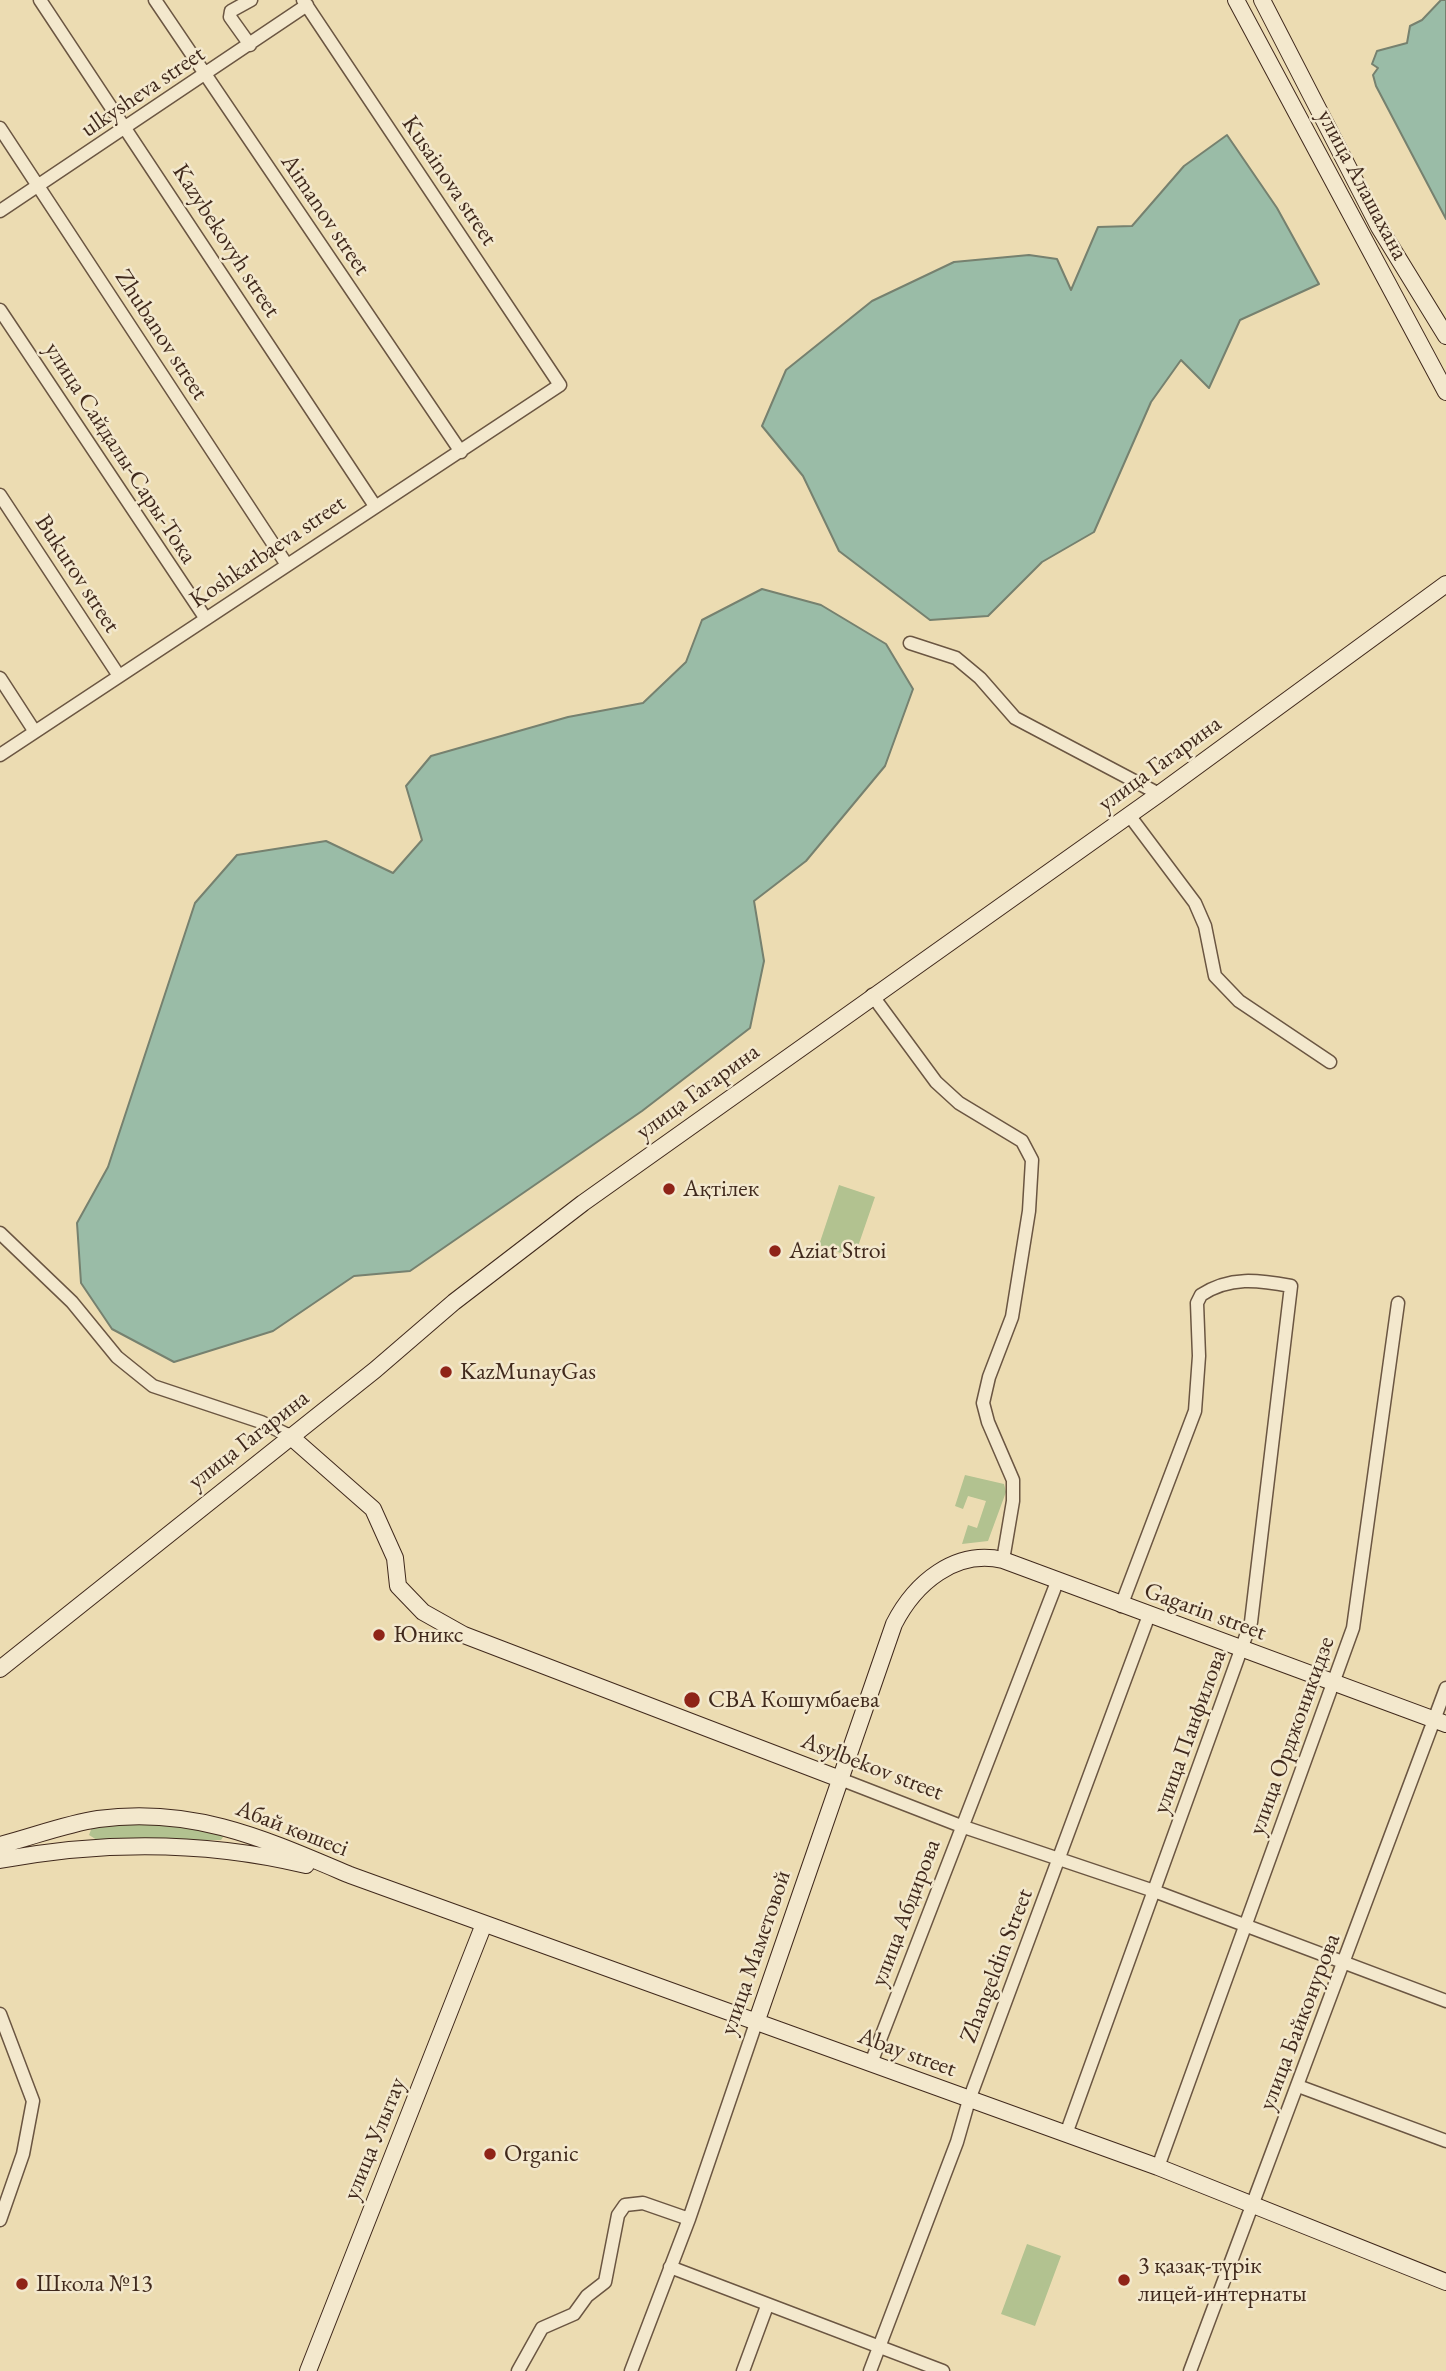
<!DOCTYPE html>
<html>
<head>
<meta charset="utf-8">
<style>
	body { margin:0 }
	canvas { display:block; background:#ecdcb2 }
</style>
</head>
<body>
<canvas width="1446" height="2371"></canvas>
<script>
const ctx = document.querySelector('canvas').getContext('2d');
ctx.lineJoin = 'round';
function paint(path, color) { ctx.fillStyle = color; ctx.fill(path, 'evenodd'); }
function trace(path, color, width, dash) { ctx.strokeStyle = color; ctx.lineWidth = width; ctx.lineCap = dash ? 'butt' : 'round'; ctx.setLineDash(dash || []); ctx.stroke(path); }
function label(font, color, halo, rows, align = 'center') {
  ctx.font = font + ' "EB Garamond",serif'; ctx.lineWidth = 5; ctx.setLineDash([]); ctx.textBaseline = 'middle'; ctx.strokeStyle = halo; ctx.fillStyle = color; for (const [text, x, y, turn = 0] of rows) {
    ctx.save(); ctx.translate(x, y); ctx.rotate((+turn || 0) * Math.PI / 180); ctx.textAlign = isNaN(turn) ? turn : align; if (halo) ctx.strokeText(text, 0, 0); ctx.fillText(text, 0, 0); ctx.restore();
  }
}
paint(new Path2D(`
	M839,1185L875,1197L854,1258L819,1245Z
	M965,1475L1004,1484L1006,1492L988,1541L962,1544L968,1525L977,1528L986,1501L968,1496L963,1509L955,1506Z
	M154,1823L190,1824L222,1833L223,1837L221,1840H97L89,1835L92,1827Z
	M1027,2244L1061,2256L1035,2326L1001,2314Z`), '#b2c290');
const water = new Path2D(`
	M1441,0H1446V219L1376,86L1373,75L1378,68L1372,64L1377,51L1407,43L1410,26L1422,20Z
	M1227,135L1277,208L1319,284L1240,320L1209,388L1181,360L1151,402L1094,532L1042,562L988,616L930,620L839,551L803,476L762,426L786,370L872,301L954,262L1029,255L1057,259L1071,290L1098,227L1132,226L1184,166Z
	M762,589L821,605L886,644L913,689L885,766L806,861L754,901L764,961L750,1028L642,1111L410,1271L354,1276L273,1331L174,1362L112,1329L81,1283L77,1223L108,1167L195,903L237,855L326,841L393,873L422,840L406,786L431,756L568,717L643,703L686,662L702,620Z`);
paint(water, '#9abca7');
trace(water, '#76816f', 2);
const street = new Path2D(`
	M40,0L375,506
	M155,0L461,452
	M250,45L230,17L231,11L251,0
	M0,128L287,565
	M0,211L307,5
	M0,310L206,619
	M0,495L119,676
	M910,643L956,658L980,678L1015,718L1159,794
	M0,678L35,732
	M0,755L560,385L303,0
	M1129,815L1195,903L1205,926L1215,976L1239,1001L1330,1062
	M872,995L936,1082L959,1103L1022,1141L1032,1160L1029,1211L1012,1317L989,1377L983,1403L988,1422L1013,1480V1501L1003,1560
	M0,1233L72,1302L117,1357L153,1386L261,1422L290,1436
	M840,1779L961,1826L1154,1891L1446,2001
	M0,2014L33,2101L23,2154L0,2220
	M871,2063L1057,1582
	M1298,2086L1446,2141
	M1066,2134L1251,1622L1291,1286C1258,1280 1230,1276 1201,1295L1197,1303L1199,1356L1195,1411L1121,1606
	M1158,2167L1353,1628L1398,1303
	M670,2267L943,2371
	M518,2371L542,2328L574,2314L587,2296L605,2282L618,2215L625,2205L643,2203L689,2219
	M631,2371L689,2219L756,2023
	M743,2371L767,2306
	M870,2371L957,2142L969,2100L1149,1615
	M1190,2371L1446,1688`);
const secondary = new Path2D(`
	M1236,0L1446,392
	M1262,0L1379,227L1446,336
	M290,1436L373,1509L395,1558L398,1586L423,1612L464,1635L840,1779
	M0,1669L375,1370L454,1302L583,1203L1159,794L1446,584
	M0,1845C32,1837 65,1824 98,1819C193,1806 265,1839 350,1875L1158,2167L1446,2282
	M0,1860C102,1841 206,1841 306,1865
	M756,2023L894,1624C915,1583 955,1549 1003,1560L1446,1724
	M308,2371L484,1924`);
trace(street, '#6b5642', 15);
trace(secondary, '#40291c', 18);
trace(street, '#f3e8cd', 12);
trace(secondary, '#f3e8cd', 16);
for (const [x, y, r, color] of [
	[669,1189,7,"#8f2418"],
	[775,1251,7,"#8f2418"],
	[446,1372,7,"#8f2418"],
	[379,1635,7,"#8f2418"],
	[692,1700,9,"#8f2418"],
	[490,2154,7,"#8f2418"],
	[1124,2280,7,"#8f2418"],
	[22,2284,7,"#8f2418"]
]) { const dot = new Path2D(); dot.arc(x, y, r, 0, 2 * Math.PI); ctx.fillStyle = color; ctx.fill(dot); trace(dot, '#f3e8cd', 2.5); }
label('24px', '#40291c', '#f3e8cd', [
	["ulkysheva street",143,92,-34],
	["Kusainova street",449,181,56],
	["улица Алашахана",1362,185,62],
	["Aimanov street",325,215,56],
	["Kazybekovyh street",226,241,57],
	["Zhubanov street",161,335,57],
	["улица Сайдалы-Сары-Тока",120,453,57],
	["Koshkarbaeva street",268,552,-34],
	["Bukurov street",77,574,57],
	["улица Гагарина",1160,764,-36],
	["улица Гагарина",698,1092,-36],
	["улица Гагарина",249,1440,-38],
	["Gagarin street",1205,1612,20],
	["улица Панфилова",1190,1732,-70],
	["улица Орджоникидзе",1292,1736,-70],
	["Asylbekov street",872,1767,21],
	["Абай көшесі",292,1829,21],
	["улица Абдирова",906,1913,-69],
	["улица Маметовой",756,1953,-71],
	["Zhangeldin Street",997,1966,-69],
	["улица Байконурова",1300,2022,-69],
	["Abay street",907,2053,20],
	["улица Улытау",375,2139,-68]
]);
label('24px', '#40291c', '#f3e8cd', [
	["Ақтілек",683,1189],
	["Aziat Stroi",789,1251],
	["KazMunayGas",460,1372],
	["Юникс",393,1635],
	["СВА Кошумбаева",708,1700],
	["Organic",504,2154],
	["3 қазақ-түрік",1138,2266],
	["лицей-интернаты",1138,2294],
	["Школа №13",36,2284]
], 'left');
</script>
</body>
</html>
